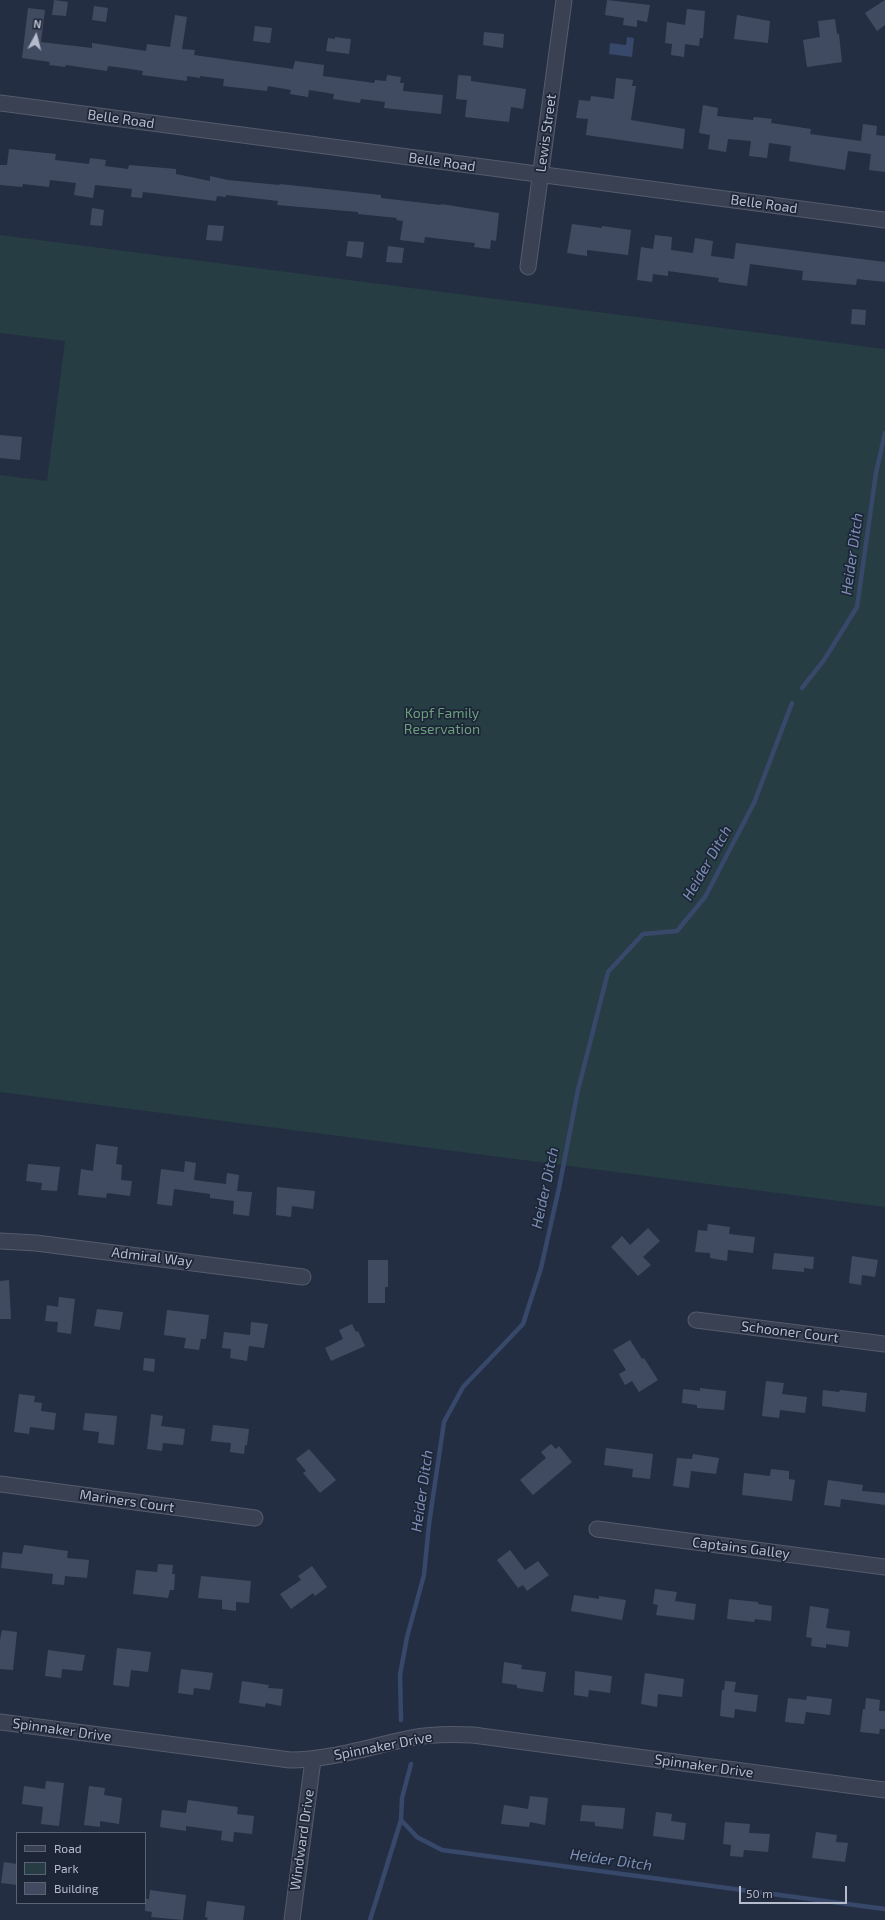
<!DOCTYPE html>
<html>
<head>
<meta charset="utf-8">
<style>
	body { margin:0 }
	#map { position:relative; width:885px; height:1920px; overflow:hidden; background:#242e42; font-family:"Exo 2",sans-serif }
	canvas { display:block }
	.legend { position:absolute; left:16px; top:1832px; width:130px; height:72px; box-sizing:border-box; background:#1d2637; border:1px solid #5a6273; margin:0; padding:5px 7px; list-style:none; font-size:12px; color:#b6bccc }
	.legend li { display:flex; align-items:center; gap:8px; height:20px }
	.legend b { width:20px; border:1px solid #5a6273 }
	.north { position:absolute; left:16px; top:16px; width:40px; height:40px; -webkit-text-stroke:3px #1d2637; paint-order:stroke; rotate:7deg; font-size:11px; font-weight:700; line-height:16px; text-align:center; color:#b6bccc }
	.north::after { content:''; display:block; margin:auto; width:14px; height:18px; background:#b6bccc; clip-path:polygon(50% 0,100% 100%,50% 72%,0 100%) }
	.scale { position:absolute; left:739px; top:1886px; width:108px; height:18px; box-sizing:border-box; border:2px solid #b6bccc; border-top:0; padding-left:5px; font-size:12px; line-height:14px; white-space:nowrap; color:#b6bccc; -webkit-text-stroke:3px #1d2637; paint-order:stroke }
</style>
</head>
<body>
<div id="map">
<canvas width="885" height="1920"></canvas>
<ul class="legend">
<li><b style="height:5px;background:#394152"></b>Road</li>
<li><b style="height:11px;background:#263d43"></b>Park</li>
<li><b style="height:11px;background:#404b62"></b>Building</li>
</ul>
<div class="north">N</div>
<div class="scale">50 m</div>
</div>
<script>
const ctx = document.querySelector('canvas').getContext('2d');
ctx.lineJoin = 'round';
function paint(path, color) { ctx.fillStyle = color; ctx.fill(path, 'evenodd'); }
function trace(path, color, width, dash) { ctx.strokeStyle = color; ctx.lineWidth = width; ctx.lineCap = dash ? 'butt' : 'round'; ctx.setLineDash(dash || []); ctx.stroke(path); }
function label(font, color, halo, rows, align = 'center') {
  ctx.font = font + ' "Exo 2",sans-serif'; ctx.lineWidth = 3.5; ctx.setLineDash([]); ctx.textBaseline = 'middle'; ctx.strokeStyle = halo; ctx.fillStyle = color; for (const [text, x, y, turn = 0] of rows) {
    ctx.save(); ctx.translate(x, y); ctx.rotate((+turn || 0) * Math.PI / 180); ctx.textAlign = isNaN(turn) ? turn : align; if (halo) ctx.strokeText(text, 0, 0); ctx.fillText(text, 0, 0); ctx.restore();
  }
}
paint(new Path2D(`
	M0,235L885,349V1207L0,1092V475L47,481L65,341L0,333Z`), '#263d43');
paint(new Path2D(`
	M627,37L634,38L632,57L609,54L610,43L626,45Z`), '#37486a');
trace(new Path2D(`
	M802,688L824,660L857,607L876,473L885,433
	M401,1720L400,1675L407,1637L424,1575L429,1524L444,1422L463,1387L523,1324L541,1268L559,1188L578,1090L608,972L643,934L677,931L705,897L754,803L792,703
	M411,1764L402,1798L401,1820L417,1837L442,1850L885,1909
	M370,1920L401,1820`), '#37486a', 4.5);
paint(new Path2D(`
	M54,0L68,2L66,16L52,15Z
	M607,0L650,5L647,22L637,20V27L623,25L624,18L605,15Z
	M885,0V25L877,31L865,13Z
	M94,6L108,8L106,22L92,20Z
	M28,8L45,10L41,42L92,48V43L146,51L147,44L170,47L175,15L187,17L182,49L195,50L194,55L293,69L295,61L324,65L323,76L374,83L375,80L386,81L387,75L401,77L400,83H404L403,91L443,95L441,114L384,108L385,102L361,99L360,103L333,99L334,94L309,90L308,97L290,94L291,90L268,86L267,91L223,86L224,79L200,76V78L187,76V81L142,75L143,71L131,69L108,66L107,71L66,65L65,67L49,65L50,62L22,58Z
	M687,9L705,11L703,38H700L699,46L685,44L684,57L671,55L672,44L665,43L667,22L685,25Z
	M737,15L770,21L768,43L734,39Z
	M835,19L837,34H839L842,62L807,67L803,40L820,37L818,21Z
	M255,26L272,28L270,43L253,41Z
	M484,32L504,34L503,48L483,45Z
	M335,37L351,39L349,54L326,51L328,38L335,39Z
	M458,75L471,76V81L526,89L523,109L511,107L509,122L465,117L467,100L456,99Z
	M616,78L633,80L632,86H636L631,120L685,129L683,149L586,135L588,119L576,118L579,100L590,101L591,96L614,99Z
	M703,105L718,108L717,116L753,120L754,117L772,119L771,123L811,129L810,134L861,141L863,124L877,126L876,135L885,136V172L869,170L871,154L848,151L845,170L789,161L791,146L769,143L767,158L749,156L751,141L728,139L726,152L708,149L710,135L699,133Z
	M9,149L56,154L55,160L89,164L90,158L106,160L105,166L128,169L129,165L176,169V174L210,181V176L228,180L279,185L280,184L381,195V198L441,205V204L499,213L496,241L491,240L490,249L474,247L475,243L425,237L424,243L400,240L403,221L396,220L397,218L358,214V212L277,205L278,201L226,195V197L217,196L216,201L143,192L142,198L131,197L132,189L95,185L93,198L74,195L76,183L50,180L49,187L23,184L22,187L0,185V165H7Z
	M92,208L104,210L102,226L90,225Z
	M572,224L602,228V226L631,230L628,255L587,250V256L567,253Z
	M208,225L224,226L222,241L206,240Z
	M655,235L672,237L671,250L693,253L695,238L713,241L711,256L734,259L736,243L885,262V282L857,279L856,285L802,280L803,271L750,264L747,286L718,282L719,278L668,271V276L653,274L652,282L637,280L641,247L653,249Z
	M348,241L364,242L362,258L346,256Z
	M388,246L404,248L402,263L386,262Z
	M852,309L866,310L865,325L851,324Z
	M0,435L22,437L20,460L0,458Z
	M96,1144L118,1147L116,1164L122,1165L121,1180L132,1181L130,1196L107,1193L106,1198L78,1195L81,1169L93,1171Z
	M185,1161L196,1163L194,1180L226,1184L227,1173L239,1175L237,1191L252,1192L249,1216L233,1214L234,1201L210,1198V1194L174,1189L172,1206L157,1204L161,1169L184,1172Z
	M28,1164L60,1167L57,1191L41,1190L42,1183L26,1181Z
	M277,1187L315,1191L313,1209L292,1206L291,1217L276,1215Z
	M708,1224L730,1227L729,1234L755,1237L753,1253L728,1250L727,1261L710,1258V1253L695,1252L698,1230L707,1231Z
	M648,1228L660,1241L643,1257L651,1265L638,1276L611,1247L622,1236L630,1245Z
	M774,1253L814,1257L813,1269L804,1268V1272L772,1269Z
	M852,1256L878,1260L875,1277L862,1275L861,1285L849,1283Z
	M368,1260H388V1287H385V1303H368Z
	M9,1280L11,1319H0V1281Z
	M59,1297L75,1299L71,1334L57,1332L58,1322L45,1321L47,1305L58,1307Z
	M97,1309L123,1312L120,1330L94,1326Z
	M167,1310L209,1315L206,1339H201L199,1350L184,1348L186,1338L164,1335Z
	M251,1322L268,1324L264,1348L249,1346L247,1361L230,1358L231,1349L222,1348L224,1332L250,1335Z
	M352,1324L356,1332L358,1331L365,1346L331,1361L325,1348L343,1339L339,1330Z
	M630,1340L642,1359L644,1358L658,1380L639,1392L632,1381L625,1385L619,1374L626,1370L613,1350Z
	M144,1358L155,1359L154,1372L143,1370Z
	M766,1381L784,1383L782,1394L807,1397L805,1413L780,1410L779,1418L762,1416Z
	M700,1388L726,1391L724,1410L697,1408V1405L682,1403L683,1389L700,1391Z
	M823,1390L839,1392L840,1390L867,1393L865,1412L822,1406Z
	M19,1394L35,1396L34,1402L42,1403L41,1411L56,1413L54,1430L30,1427L29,1434L14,1432Z
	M85,1413L117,1416L114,1445L98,1443L99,1432L83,1430Z
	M151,1414L163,1416L161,1426L185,1429L183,1445L163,1443L162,1451L147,1449Z
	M213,1425L249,1429L247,1445H245L244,1454L230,1452L231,1443L211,1441Z
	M551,1444L556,1449L559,1446L572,1462L533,1495L520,1480L546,1458L541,1452Z
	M606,1448L653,1454L650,1479L632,1477L633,1469L604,1465Z
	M309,1449L336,1480L320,1493L303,1473L306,1471L296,1459Z
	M693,1454L719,1458L716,1474L691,1471L689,1488L673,1486L677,1458L692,1459Z
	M771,1469L789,1471V1479L795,1480L792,1501L742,1495L744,1473L770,1476Z
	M828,1480L863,1485L862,1491L885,1493V1505L841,1499L840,1507L824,1505Z
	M24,1545L68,1551L67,1558L89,1560L87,1578L65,1576L64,1585L52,1584L53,1574L1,1568L3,1552L22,1554Z
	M510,1550L525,1570L538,1561L549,1575L527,1591L523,1585L518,1588L497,1560Z
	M158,1564L173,1565L172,1574H175L174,1590H170L168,1598L133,1594L136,1570L157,1572Z
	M312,1566L327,1587L315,1596L313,1593L291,1609L280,1594L301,1580L298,1576Z
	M201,1576L251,1581L249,1603L236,1602V1611L222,1609V1600L198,1598Z
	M655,1589L677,1592L675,1601L696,1604L694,1620L656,1615L658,1605L653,1604Z
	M574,1595L599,1599V1596L626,1600L622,1620L571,1611Z
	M729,1599L758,1602V1604L772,1606L771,1621L755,1619L754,1622L727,1619Z
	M810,1606L829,1609L826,1628L850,1631L848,1647L826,1644V1648L811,1646L812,1638L806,1637Z
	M2,1630L17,1632L13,1670L0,1669V1640Z
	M117,1648L151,1652L148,1672L131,1670L129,1687L113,1685Z
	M48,1650L85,1655L82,1671L62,1669L61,1678L45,1676Z
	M504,1662L522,1665L521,1669L546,1672L543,1692L517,1688V1685L502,1683Z
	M181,1669L213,1673L210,1690L194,1688L193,1695L178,1693Z
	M575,1671L612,1676L610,1693L589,1690L588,1697L574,1695Z
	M645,1673L684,1679L682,1697L658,1694L657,1707L641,1704Z
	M242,1681L269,1685L268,1688L283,1689L281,1706L266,1703L265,1707L239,1703Z
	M725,1681L736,1682L734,1692L758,1695L756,1712L735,1709L734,1718L720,1716L722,1690H724Z
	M807,1696L832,1699L830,1715L806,1712L804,1724L785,1722L788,1698L806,1700Z
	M866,1698L880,1700L879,1711H885V1729H880L879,1734L860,1732L863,1709H865Z
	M46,1781L64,1783L59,1826L41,1824L43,1807L22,1804L24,1786L45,1789Z
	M89,1786L105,1788L104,1795L122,1798L119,1824L100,1821V1827L84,1825Z
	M530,1796L548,1798L545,1825L530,1822L529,1827L501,1824L504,1805L528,1809Z
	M188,1800L238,1807L237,1814L254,1816L252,1834L234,1832L233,1842L221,1840L222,1831L186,1826V1831L160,1827L162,1810L186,1813Z
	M582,1805L625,1808L623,1829L595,1826V1822L580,1821Z
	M656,1812L672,1814L671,1821L686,1823L684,1840L653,1836Z
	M725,1822L750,1824L749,1833L770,1834L768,1852L744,1850L743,1857L730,1856L731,1845L723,1844Z
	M816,1832L837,1835L836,1842L848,1843L845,1862L812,1858Z
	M4,1862L17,1864V1885L1,1883Z
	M150,1890L186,1895L183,1920L151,1917L152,1912L145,1911V1899H149Z
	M207,1901L245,1906L243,1920H207L208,1918L205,1917Z`), '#404b62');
const minor = new Path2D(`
	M0,103L885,220
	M528,267L564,0
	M0,1241L36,1243L303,1277
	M696,1320L885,1344
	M0,1484L255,1518
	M597,1529L885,1567
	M0,1722L290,1760C331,1760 371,1746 411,1738C431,1734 452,1734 473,1735L885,1790
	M292,1920L313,1760`);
trace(minor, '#545c6c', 17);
trace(minor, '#394152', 15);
label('14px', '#b6bccc', '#1d2637', [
	["Belle Road",121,119,8],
	["Lewis Street",546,133,-82],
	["Belle Road",442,162,8],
	["Belle Road",764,204,8],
	["Admiral Way",152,1257,7],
	["Schooner Court",790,1332,7],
	["Mariners Court",127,1501,8],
	["Captains Galley",741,1548,7],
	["Spinnaker Drive",62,1730,8],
	["Spinnaker Drive",383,1746,-11],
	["Spinnaker Drive",704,1766,8],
	["Windward Drive",302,1840,-82]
]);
label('14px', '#6b9e7c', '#1d2637', [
	["Kopf Family",442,713],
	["Reservation",442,729]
]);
label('italic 15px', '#7c8eb5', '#1d2637', [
	["Heider Ditch",852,554,-82],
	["Heider Ditch",707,863,-60],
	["Heider Ditch",545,1188,-78],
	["Heider Ditch",422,1491,-82],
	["Heider Ditch",611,1860,8]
]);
</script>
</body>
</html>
